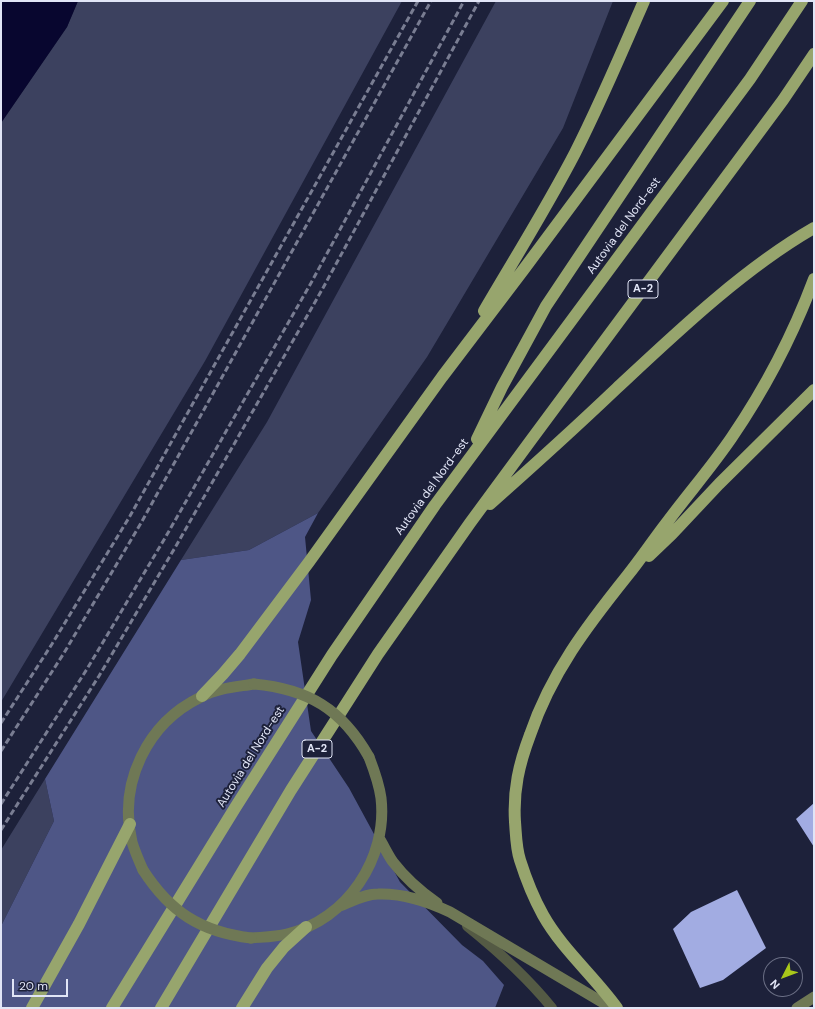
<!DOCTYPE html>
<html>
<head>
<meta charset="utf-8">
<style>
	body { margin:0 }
	#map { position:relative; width:815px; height:1009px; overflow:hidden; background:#1d213a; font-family:"DM Sans",sans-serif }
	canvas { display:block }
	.frame { position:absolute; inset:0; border:2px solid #e1e5f6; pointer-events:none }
	.north { position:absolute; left:763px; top:957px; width:40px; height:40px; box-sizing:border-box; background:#1d213a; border:1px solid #6b6f85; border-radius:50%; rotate:228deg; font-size:11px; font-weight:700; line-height:16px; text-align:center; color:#e1e5f6 }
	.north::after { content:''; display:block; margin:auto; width:14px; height:18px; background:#a9c71a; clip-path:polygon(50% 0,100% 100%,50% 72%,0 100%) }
	.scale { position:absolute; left:12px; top:979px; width:56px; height:18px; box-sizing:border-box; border:2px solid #e1e5f6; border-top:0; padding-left:5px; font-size:12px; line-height:14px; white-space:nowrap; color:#e1e5f6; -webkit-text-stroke:3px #1d213a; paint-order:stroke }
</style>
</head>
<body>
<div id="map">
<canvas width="815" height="1009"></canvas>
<div class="frame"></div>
<div class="north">N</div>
<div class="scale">20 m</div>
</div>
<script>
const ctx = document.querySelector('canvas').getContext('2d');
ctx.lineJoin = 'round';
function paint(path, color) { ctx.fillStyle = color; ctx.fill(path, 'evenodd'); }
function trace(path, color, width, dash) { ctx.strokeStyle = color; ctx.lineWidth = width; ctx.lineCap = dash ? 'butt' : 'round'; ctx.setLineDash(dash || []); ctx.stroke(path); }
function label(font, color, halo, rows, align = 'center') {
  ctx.font = font + ' "DM Sans",sans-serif'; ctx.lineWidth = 4; ctx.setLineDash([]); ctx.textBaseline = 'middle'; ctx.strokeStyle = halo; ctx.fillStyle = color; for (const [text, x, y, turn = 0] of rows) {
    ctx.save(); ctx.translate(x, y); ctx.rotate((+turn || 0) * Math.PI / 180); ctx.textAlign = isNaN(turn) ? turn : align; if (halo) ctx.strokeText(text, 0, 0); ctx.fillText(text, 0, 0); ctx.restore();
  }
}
paint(new Path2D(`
	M78,1H402L205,361L1,702V123L67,27Z
	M496,1H613L563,128L427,357L318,513L249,550L181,560L267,422Z
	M45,779L54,821L1,926V850Z`), '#3c415f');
paint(new Path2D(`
	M318,513L305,537L311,600L298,642L311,731L349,788L400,882L462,945L483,961L504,985L495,1008H1V926L54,821L45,779L181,560L249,550Z`), '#4e5686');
paint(new Path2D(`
	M1,1H78L67,27L1,123Z`), '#08062f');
paint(new Path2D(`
	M814,803V847L796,819Z
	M737,890L766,948L723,980L700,988L673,929L691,912Z`), '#a2ace2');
trace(new Path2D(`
	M467,926C498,951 527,977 552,1008`), '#545a44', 10);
trace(new Path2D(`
	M379,838C384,846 388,855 393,862C406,879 420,891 437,903
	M143,870C139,861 135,852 132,842C118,783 147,723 201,697C217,688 236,687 254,684
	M340,906C352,901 365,894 378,894C403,893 429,902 450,912L612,1008
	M251,938C263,937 275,937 287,934C347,920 388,858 381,798C379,783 374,770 369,757
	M797,1008L814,997`), '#6f7855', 11);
trace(new Path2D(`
	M484,311C515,258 547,207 575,153C600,104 622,52 644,1
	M477,439L502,387L546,306L750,1
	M490,504C533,466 576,427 617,388C677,332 743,269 814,228
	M649,556L672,534L719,484L814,390
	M202,696L223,674L240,654L309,562L442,377L524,269L723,1
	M32,1008L79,924L130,824
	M112,1008L235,808L332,655L435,505L750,79L802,1
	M161,1008L291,790L378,654L470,523L531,440L783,100L814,54
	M242,1008L267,968L284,947L306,927
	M617,1008C594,976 562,949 543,915C533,897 526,879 520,860C516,848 516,834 515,822C513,790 519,764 530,735C551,673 587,626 627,576C640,560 652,542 665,525C687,495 711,468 732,437C766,387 793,335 814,279`), '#97a56d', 12);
trace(new Path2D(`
	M1,723L52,644L130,516L418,1
	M1,751L64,653L141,523L431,1
	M1,804L87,669L165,538L311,283L464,1
	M1,830L99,676L176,546L323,288L479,1`), '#797d92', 3, [6, 3]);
trace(new Path2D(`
	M254,684C308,689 342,709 369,757
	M143,870C170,912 201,932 251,938`), '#6f7855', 11);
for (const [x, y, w] of [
	[643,289,30],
	[317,749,30]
]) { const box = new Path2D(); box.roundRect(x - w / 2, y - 9, w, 18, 3); ctx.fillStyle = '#1d213a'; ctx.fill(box); trace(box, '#e1e5f6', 1); }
label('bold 11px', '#e1e5f6', null, [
	["A-2",643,289],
	["A-2",317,749]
]);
label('12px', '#e1e5f6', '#1d213a', [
	["Autovia del Nord-est",624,226,-54],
	["Autovia del Nord-est",432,487,-54],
	["Autovia del Nord-est",251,757,-58]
]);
</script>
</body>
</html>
